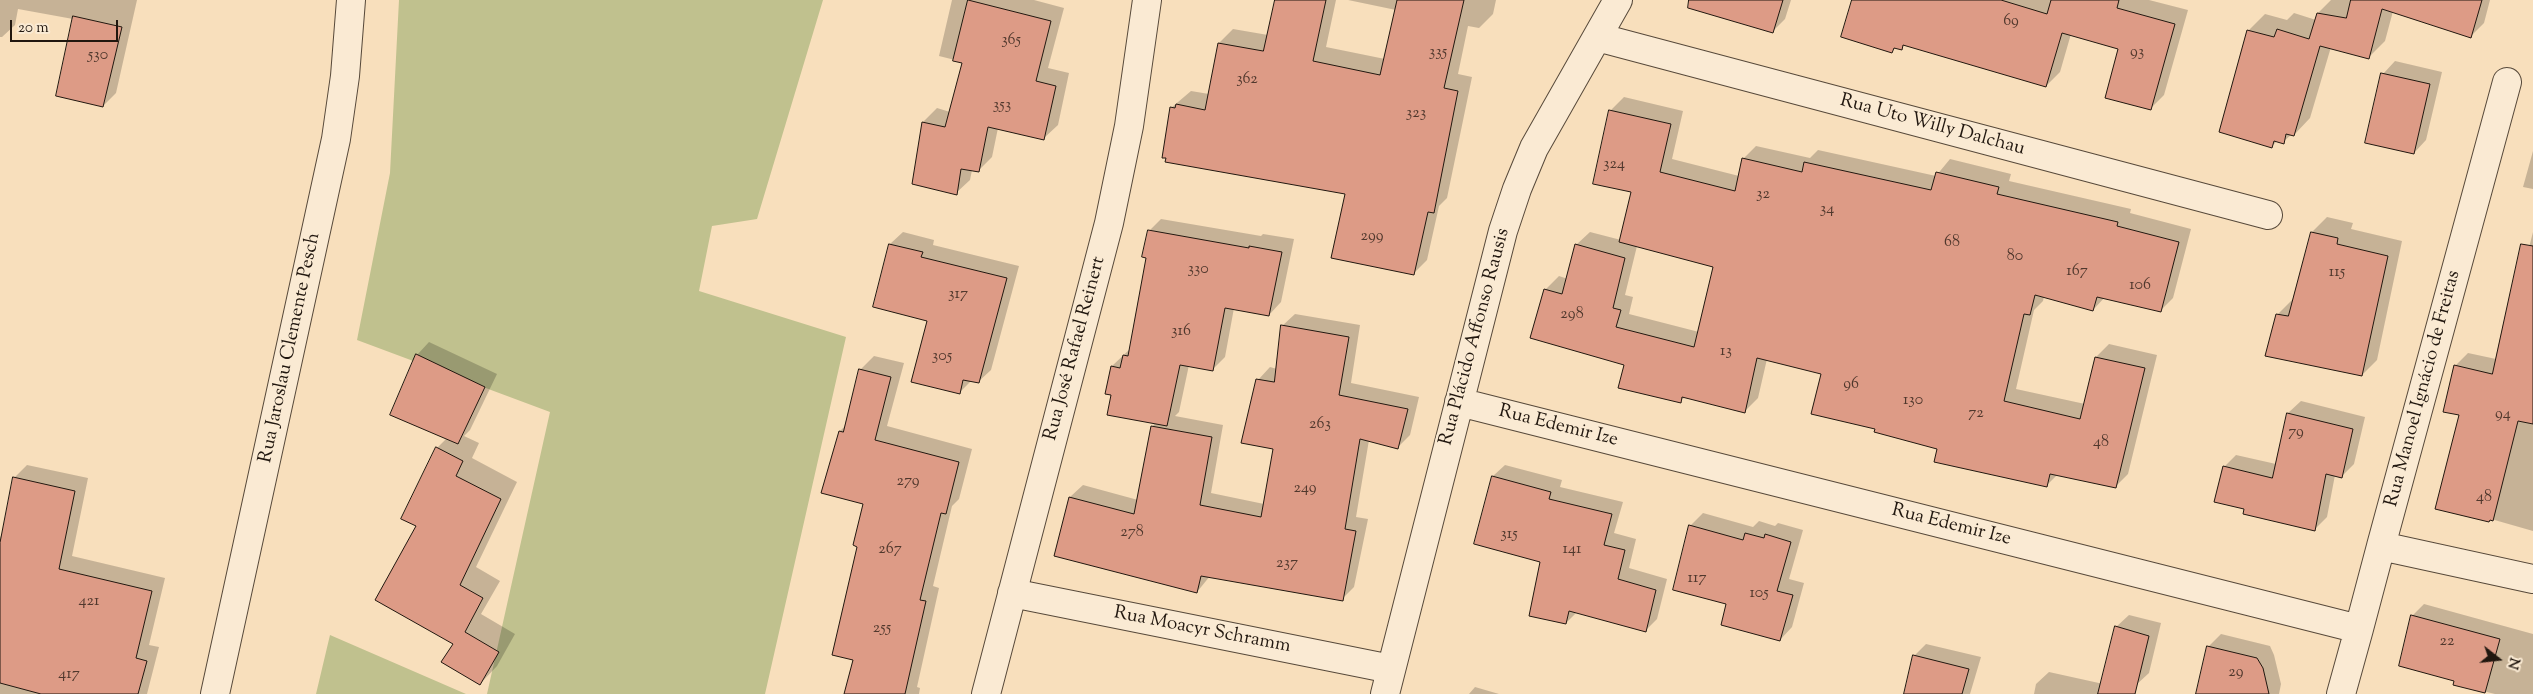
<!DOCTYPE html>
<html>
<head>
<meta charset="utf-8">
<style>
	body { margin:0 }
	#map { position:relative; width:2533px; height:694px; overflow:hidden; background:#f8dfbc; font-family:"Sorts Mill Goudy",serif }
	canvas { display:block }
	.north { position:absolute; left:2473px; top:634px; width:50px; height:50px; -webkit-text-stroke:4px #faead3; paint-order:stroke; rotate:106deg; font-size:14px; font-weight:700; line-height:20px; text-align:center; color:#21170f }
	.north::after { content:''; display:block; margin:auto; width:18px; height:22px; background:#21170f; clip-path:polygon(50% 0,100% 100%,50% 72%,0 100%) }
	.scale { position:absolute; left:10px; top:20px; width:108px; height:22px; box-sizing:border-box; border:2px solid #21170f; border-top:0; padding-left:6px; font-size:15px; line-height:18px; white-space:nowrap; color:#21170f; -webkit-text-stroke:4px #faead3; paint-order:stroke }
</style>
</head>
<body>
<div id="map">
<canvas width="2533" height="694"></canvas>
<div class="north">N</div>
<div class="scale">20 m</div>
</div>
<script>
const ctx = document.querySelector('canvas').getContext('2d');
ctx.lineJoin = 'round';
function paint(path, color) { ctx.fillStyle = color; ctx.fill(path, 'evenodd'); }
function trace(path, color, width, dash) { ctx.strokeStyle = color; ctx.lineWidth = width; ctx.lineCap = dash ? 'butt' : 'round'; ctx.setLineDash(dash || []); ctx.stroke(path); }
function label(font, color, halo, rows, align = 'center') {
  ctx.font = font + ' "Sorts Mill Goudy",serif'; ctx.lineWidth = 4.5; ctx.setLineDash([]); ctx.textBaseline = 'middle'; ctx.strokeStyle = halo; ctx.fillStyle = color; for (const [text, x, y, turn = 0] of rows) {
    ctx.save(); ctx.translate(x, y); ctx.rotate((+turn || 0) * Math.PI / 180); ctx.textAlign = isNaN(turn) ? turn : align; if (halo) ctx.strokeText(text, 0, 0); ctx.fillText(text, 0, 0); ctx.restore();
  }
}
paint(new Path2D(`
	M399,0H823L757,219L712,226L699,291L846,337L765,694H487L550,412L357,340L390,173Z
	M330,635L466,694H316Z`), '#c0c18e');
paint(new Path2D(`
	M0,0H137L116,93L103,106L73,19L18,9L15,25L2,37H0Z
	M952,0H1034L1064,8L1048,68L1069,73L1058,125L1044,138L998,128L992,157L978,171L972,170L970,180L956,193L913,183L923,122L937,108L950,112L963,62L939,56Z
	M1276,0H1336L1326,47L1385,59L1396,10L1348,0H1496L1493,14L1479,28L1468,26L1458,74L1472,77L1447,198L1439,206L1427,260L1413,274L1346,193L1171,108L1191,91L1209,94L1219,43L1233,29L1268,35Z
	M1734,0H1791L1785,19L1773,31Z
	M1853,0H2149L2188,10L2164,95L2151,108L2120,48L2071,34L2060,72L2046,86L1906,44L1901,48L1896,47L1892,51Z
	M2331,0H2396L2385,41L2369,57L2331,47L2310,118L2294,135L2292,134L2283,142L2277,141L2272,146L2248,31L2265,14L2287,20L2294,13L2316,20L2318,13Z
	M2438,0H2490L2484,23L2471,36Z
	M2395,61L2442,72L2426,140L2414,153L2383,74Z
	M1624,97L1683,111L1672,159L1739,176L1743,159L1756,146L1810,158L1818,150L1936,176L1950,159L2011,174L2009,181L2131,209L2130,213L2191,229L2173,298L2160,311L2105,297L2093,310L2044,296L2043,301L2034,310L2016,389L2085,404L2096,357L2109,344L2157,355L2128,474L2115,487L2058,474L2046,486L1876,428L1822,373L1767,359L1758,398L1745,411L1685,397L1680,401L1625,364L1532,338L1546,289L1559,276L1568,279L1576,245L1590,232L1621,240L1633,191L1611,110ZM1637,246L1714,267L1699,332L1629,314L1633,297L1625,295Z
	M2533,151V189L2523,187Z
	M2327,217L2353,223L2351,229L2402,241L2377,360L2362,375L2277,315L2293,299L2312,232Z
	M1161,219L1261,236L1263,234L1294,239L1281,302L1269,315L1234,308L1225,357L1212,370L1189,365L1179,412L1175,416L1223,425L1211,493L1264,504L1274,448L1258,380L1270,367L1277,369L1282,326L1295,314L1360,325L1351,383L1419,397L1410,435L1398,447L1369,440L1356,517L1368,519L1354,587L1342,599L1210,576L1197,592L1056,555L1070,497L1083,485L1138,500L1152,427L1156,422L1112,394V366L1130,349L1148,257L1149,231Z
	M903,232L934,240L933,245L1019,266L991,370L978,382L971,381L959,393L928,320L874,306L890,244Z
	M2533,232V531L2491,519L2460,414L2455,366L2468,353L2496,359L2521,279Z
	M429,342L497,374L470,430L464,436L479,443L472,458L517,482L476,567L500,581L481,614L515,634L497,666L480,684L455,644L418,526L437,448L447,438L417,355Z
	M874,356L904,363L887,426L972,449L959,499L952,506L933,586L939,588L917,687L920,688L919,694H845L854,659L859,546L864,504L822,492L840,431L846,425L861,369Z
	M2301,401L2365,417L2354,464L2341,477L2335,475L2327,517L2314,530L2245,509L2224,467L2236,455L2276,464L2288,413Z
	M27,465L88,478L72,556L165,578L149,645L159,647L147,694H0V537L3,534L14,478Z
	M1505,465L1562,480L1560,487L1623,502L1614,533L1636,539L1629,568L1667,579L1657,619L1646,630L1577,612L1566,623L1541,561L1493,476Z
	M1703,513L1753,527L1759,521L1775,526L1778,523L1803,530L1789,579L1804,583L1792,627L1780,640L1728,603L1690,526Z
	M2424,604L2533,634V694H2495L2455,684L2456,680L2412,616Z
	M2129,615L2161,623L2149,673L2136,685L2116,627Z
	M2221,634L2270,646L2274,655L2281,684L2279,694H2198L2208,647Z
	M1926,644L1981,657L1970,694H1905L1914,656Z
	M2049,672L2108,685L2105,694H2034L2036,684Z
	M1475,687L1499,694H1469Z`), '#0003');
const building = new Path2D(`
	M968,0L1051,21L1036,81L1056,86L1044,140L988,127L979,172L961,169L957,195L912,184L922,122L945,127L962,63L953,61Z
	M1275,0H1326L1313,61L1380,75L1397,0H1464L1444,88L1458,91L1434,213L1428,212L1414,275L1331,258L1345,194L1165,162L1166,158H1162L1170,107L1175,108L1176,104L1205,110L1218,43L1263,51Z
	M1689,0H1783L1773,33L1688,8Z
	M1852,0H2001L2047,14L2051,0H2119L2117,8L2175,24L2151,110L2105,98L2118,49L2062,33L2046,87L1903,45L1902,50L1894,48L1892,53L1841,37Z
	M2351,0H2482L2471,38L2382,9L2369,59L2320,46L2294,136L2286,134L2284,144L2274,141L2272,148L2219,132L2247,30L2274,37L2277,29L2309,39L2317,13L2346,18Z
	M73,16L122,27L103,107L56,96Z
	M2381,73L2430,84L2414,154L2365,143Z
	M1609,110L1671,124L1660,172L1735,191L1742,158L1802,172L1804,162L1931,190L1936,172L1999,187L1997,194L2118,222L2117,226L2179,242L2161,312L2097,297L2093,311L2035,295L2030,315L2024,314L2004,401L2080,419L2095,357L2145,368L2116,488L2050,474L2047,487L1934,462L1937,449L1874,432L1875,429L1811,414L1821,374L1757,358L1745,413L1682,397L1681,403L1618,388L1624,365L1530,338L1544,289L1562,294L1575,244L1625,258L1613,308L1621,310L1616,327L1694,347L1713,267L1619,242L1631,192L1593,184Z
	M1148,230L1249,248V246L1282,252L1269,316L1225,308L1213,371L1180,365L1167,426L1107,415L1111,395L1105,394L1111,366L1120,368L1123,355L1128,356L1146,258L1142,257Z
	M2311,232L2338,238L2337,244L2388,256L2362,376L2265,356L2276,314L2288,316Z
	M889,244L923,252L921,257L1007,278L979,383L963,380L960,394L911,382L927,321L873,307Z
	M2521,244L2533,246V424L2518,421L2493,521L2490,520L2489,522L2435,509L2459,415L2443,412L2454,365L2492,374Z
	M1281,325L1349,337L1339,395L1408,409L1398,449L1360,439L1345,529L1356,531L1343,601L1201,576L1197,593L1054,556L1069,497L1134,514L1151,426L1212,437L1200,505L1261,517L1273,449L1241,443L1256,379L1274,382Z
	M416,354L485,387L458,444L390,415Z
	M859,369L891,377L875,440L959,462L946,514L941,513L920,600L926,601L905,694H844L853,660L832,655L857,547L853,545L863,504L821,493L839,431L843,432Z
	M2287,413L2353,429L2342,478L2326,474L2315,531L2243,514L2244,509L2214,502L2223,466L2272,478Z
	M436,447L463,461L456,476L501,499L460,585L483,598L465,632L499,652L480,685L441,662L453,644L375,600L416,526L401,519Z
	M1492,476L1551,492L1549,499L1612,514L1604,545L1625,550L1618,579L1656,590L1646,632L1569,611L1566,624L1529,616L1540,562L1474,544Z
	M13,477L75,491L59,569L152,591L136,658L147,661L138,694H41L0,683V543Z
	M1689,525L1743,540L1745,533L1764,538L1765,534L1791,542L1777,591L1793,595L1780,641L1721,625L1726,604L1673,590Z
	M2411,615L2500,639L2485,693L2453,685L2454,681L2399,666Z
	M2115,626L2149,636L2135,694H2098Z
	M2207,646L2257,658L2263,668L2269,694H2196Z
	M1913,655L1969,669L1962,694H1904Z`);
paint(building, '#dd9b86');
trace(building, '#21170f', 1);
const minor = new Path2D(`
	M1597,37L2268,215
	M2507,82L2381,546L2533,579
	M1459,402L2359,629L2381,546
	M1012,593L1391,669
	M215,694L336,139L345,76L351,0
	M986,694L1109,223L1129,126L1147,0
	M1385,694L1503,231L1517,189L1534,148L1618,0
	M2341,694L2359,629`);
trace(minor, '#57493a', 30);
trace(minor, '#faead3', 28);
label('16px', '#50382d', null, [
	["69",2011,22],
	["365",1011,41],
	["335",1438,53],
	["93",2137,53],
	["530",98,56],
	["362",1247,80],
	["353",1002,106],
	["323",1416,114],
	["324",1614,165],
	["32",1763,195],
	["34",1827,210],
	["299",1372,237],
	["68",1952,243],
	["80",2015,257],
	["330",1198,270],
	["167",2077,272],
	["115",2337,273],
	["106",2140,286],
	["317",958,295],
	["298",1572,315],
	["316",1181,332],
	["13",1726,352],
	["305",942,357],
	["96",1851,385],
	["130",1913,401],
	["72",1976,414],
	["94",2503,415],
	["263",1320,425],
	["79",2296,433],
	["48",2101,443],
	["279",908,482],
	["249",1305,489],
	["48",2484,498],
	["278",1132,533],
	["315",1509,535],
	["267",890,550],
	["141",1572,550],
	["237",1287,564],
	["117",1697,579],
	["105",1759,594],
	["421",89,602],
	["255",882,629],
	["22",2447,642],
	["29",2236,673],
	["417",69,675]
]);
label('19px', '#21170f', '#faead3', [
	["Rua Uto Willy Dalchau",1932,126,15],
	["Rua Plácido Affonso Rausis",1476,337,-75],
	["Rua Jaroslau Clemente Pesch",291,348,-78],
	["Rua José Rafael Reinert",1076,349,-75],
	["Rua Manoel Ignácio de Freitas",2424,389,-75],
	["Rua Edemir Ize",1558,427,14],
	["Rua Edemir Ize",1951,526,14],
	["Rua Moacyr Schramm",1202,631,11]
]);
</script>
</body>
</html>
